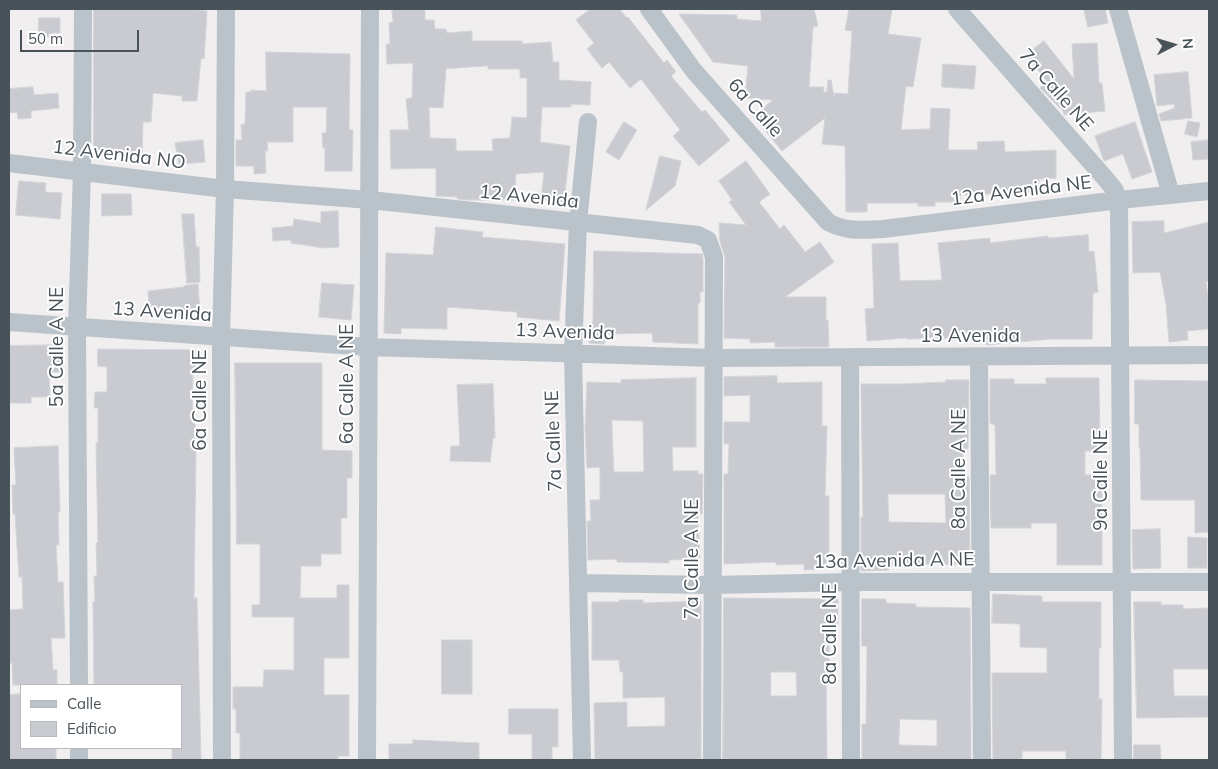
<!DOCTYPE html>
<html>
<head>
<meta charset="utf-8">
<style>
	body { margin:0 }
	#map { position:relative; width:1218px; height:769px; overflow:hidden; background:#f0eeee; font-family:Mulish,sans-serif }
	canvas { display:block }
	.frame { position:absolute; inset:0; border:10px solid #485259; pointer-events:none }
	.legend { position:absolute; left:20px; top:684px; width:162px; height:65px; box-sizing:border-box; background:#fff; border:1px solid #b6babd; margin:0; padding:6px 9px; list-style:none; font-size:15px; color:#485259 }
	.legend li { display:flex; align-items:center; gap:10px; height:25px }
	.legend b { width:25px; border:1px solid #b6babd }
	.north { position:absolute; left:1148px; top:20px; width:50px; height:50px; -webkit-text-stroke:4px #fff; paint-order:stroke; rotate:85deg; font-size:14px; font-weight:700; line-height:20px; text-align:center; color:#485259 }
	.north::after { content:''; display:block; margin:auto; width:18px; height:22px; background:#485259; clip-path:polygon(50% 0,100% 100%,50% 72%,0 100%) }
	.scale { position:absolute; left:20px; top:30px; width:119px; height:22px; box-sizing:border-box; border:2px solid #485259; border-top:0; padding-left:6px; font-size:15px; line-height:18px; white-space:nowrap; color:#485259; -webkit-text-stroke:4px #fff; paint-order:stroke }
</style>
</head>
<body>
<div id="map">
<canvas width="1218" height="769"></canvas>
<div class="frame"></div>
<ul class="legend">
<li><b style="height:6px;background:#bac3c9"></b>Calle</li>
<li><b style="height:14px;background:#c9cbd0"></b>Edificio</li>
</ul>
<div class="north">N</div>
<div class="scale">50 m</div>
</div>
<script>
const ctx = document.querySelector('canvas').getContext('2d');
ctx.lineJoin = 'round';
function paint(path, color) { ctx.fillStyle = color; ctx.fill(path, 'evenodd'); }
function trace(path, color, width, dash) { ctx.strokeStyle = color; ctx.lineWidth = width; ctx.lineCap = dash ? 'butt' : 'round'; ctx.setLineDash(dash || []); ctx.stroke(path); }
function label(font, color, halo, rows, align = 'center') {
  ctx.font = font + ' Mulish,sans-serif'; ctx.lineWidth = 4; ctx.setLineDash([]); ctx.textBaseline = 'middle'; ctx.strokeStyle = halo; ctx.fillStyle = color; for (const [text, x, y, turn = 0] of rows) {
    ctx.save(); ctx.translate(x, y); ctx.rotate((+turn || 0) * Math.PI / 180); ctx.textAlign = isNaN(turn) ? turn : align; if (halo) ctx.strokeText(text, 0, 0); ctx.fillText(text, 0, 0); ctx.restore();
  }
}
const building = new Path2D(`
	M94,9H186L207,11L204,59L201,58L197,101H182V96L153,93L151,122H143L142,152L94,151Z
	M392,9H425V20H434L435,29H446L447,33L472,31V41H522V44L551,42L553,62H559V80L591,82L590,105L571,104V107H542L540,142L570,146L564,202L541,200L544,172L516,174L514,200H468L457,199V197L436,196V168L391,169L390,130H409L406,99L412,98L413,63L387,64L386,44H390L389,23L393,22ZM488,66V69H520V78H527V118L512,117L510,138L492,139L493,151H456V139L430,138L429,107L443,108L446,69Z
	M591,9H619L627,18L628,17L664,63L667,60L676,72L671,76L702,112L705,110L730,140L699,166L673,136L680,130L641,79L630,88L609,62L602,68L587,49L594,43L576,20Z
	M761,9H814L818,26L813,27L809,87H824L823,92H827L828,80H831L834,96L835,93L848,94L852,31L845,30L849,9H892L888,34L921,38L913,87L906,86L901,130L930,129L931,108L950,109L948,150H978L977,142L1004,141L1005,152L1056,150V178L1039,179V192L960,195V202H935V206H918V203H867V212H846L845,146L822,144L825,118L782,151L753,116L773,100L745,98L748,66L713,62L679,14L737,15V19L761,21Z
	M1084,9H1105L1108,23L1088,27Z
	M39,18H60V33H52V37H39Z
	M1044,41L1074,79L1072,44L1097,43L1099,83H1102L1105,111L1064,115L1063,111L1040,88L1047,81L1026,55Z
	M266,52L350,54L349,130H353L352,171H325V148H323L322,133H326L327,107H293V142H267L268,151H265L266,173L254,174V166H236V140H242L241,125L245,124L246,92H251V90L266,91Z
	M943,64L976,66L974,89L942,87Z
	M1188,72L1192,118L1161,121L1159,114L1175,108L1174,104L1157,106L1154,75Z
	M33,87L34,95L58,93L59,108L31,111V118L18,119L17,112L9,113V89Z
	M1188,121L1200,123L1197,137L1185,134Z
	M624,122L637,130L619,160L606,152Z
	M1135,122L1152,172L1132,179L1123,154L1104,161L1095,136Z
	M203,140L205,162L179,164L175,143Z
	M1209,140V159L1193,160L1191,142Z
	M660,156L681,161L675,186L646,210Z
	M746,161L770,194L759,202L780,229L784,225L805,252L820,242L834,262L785,297H826V320H828L829,347H775V342L750,343V339L724,338L725,257L720,242L719,223L746,225L729,202L732,200L719,181Z
	M19,181L46,183L45,192L62,193L60,219L16,215Z
	M102,194H131L132,215L102,216Z
	M338,211L339,247L324,248L291,243V240L273,241L272,228L293,226L294,219L321,223V212Z
	M182,214H194L196,247H199L200,282L187,283Z
	M1164,221V233L1209,222V281L1206,282L1208,297L1209,329L1187,331L1188,340L1169,342L1166,304L1160,272L1133,273L1132,222Z
	M436,227L483,232L482,237L565,244L559,321L517,317V312L447,307V329L401,328V334L384,333L386,253L433,255Z
	M1088,235L1089,252L1094,251L1098,292L1093,293L1092,339H1052L986,345L985,337L949,341L948,338L907,339V338L867,341L865,309L874,308L872,244L898,243L900,281L942,280L938,243L990,238V243L1048,236V238Z
	M594,251L702,254L703,259V292H700V303H698V344L653,342L652,333L606,334L604,344L589,343L593,320Z
	M322,283L354,285L351,320L319,317Z
	M198,284L200,313L179,314V306L149,308L148,291L184,287V286Z
	M63,345V372H49L50,397H31V403H9V346Z
	M98,349L200,350V367H193L192,423H195L196,451L194,598H197L201,760H172V748H181V685H94L93,602H95L94,576H97L96,543H98L96,443H98V408H94L95,392H107V367L98,366Z
	M235,363H322V450L352,451V478H347V518H341V554H321V566H301L300,598H337V585H349V658H324V695H349V756H338V760H240V733H236V709H233V687H263L264,670H294V617H252V605H260V544H237Z
	M777,376V383L822,382V426H827L825,496H829V569L804,570V564L776,565V562L724,564V474H728L729,444H724V422H750V395L724,396V377Z
	M696,378V447H672L673,471H698V474H703L702,514H698V519L700,559L669,560V563L617,562V559L588,560L587,521H591L590,500H600V467L587,468L585,428L587,382L621,383V380ZM612,420L643,421L644,472H614Z
	M1046,378H1099L1100,451H1085V475H1102V565H1057V523H1031V528H991L990,475H996L995,425L990,423V379H1014V384H1046Z
	M946,380H969L968,449H963L962,477H969L970,565L915,564V566H889V570L861,571V517H863L861,384H903L946,382ZM888,494H945L946,523L889,522Z
	M1135,380L1209,381V532L1195,533V500H1141L1140,448H1139V424H1135Z
	M493,384L495,438H493L490,462L450,461L451,446H460L457,385Z
	M58,446L60,512H58L59,545H56L58,582H63L65,638H51L53,670H57V685H13L12,663H9V610L23,609L22,577H19L15,514H13L12,485H16L14,448Z
	M1160,529L1161,568L1133,569L1132,530Z
	M1188,537L1207,538V568H1188Z
	M993,594L1042,596V602H1101V648H1099V699H1102L1101,760H1066V751H1022V760H993L992,673H1047V648L1020,647V624L992,623Z
	M724,598L838,599V627H829V672H826L827,760H723ZM771,672H796L797,696H771Z
	M862,599H886V603L916,604V607L970,608L971,760H862V724H866L867,646H862ZM900,719L937,720V746L899,745Z
	M619,600H643V603L701,601V760H595L594,703L627,702V727L665,726V697L623,698V672H620L619,660H592V602H619Z
	M1134,602H1161V605H1183V609L1209,608V669H1173L1174,696H1209V717L1137,718Z
	M442,640H472V694H442Z
	M21,694V748H56V760H9V695Z
	M509,709H558V747H552V760H532V734H509Z
	M413,740L479,743V760H389V744H413Z
	M1134,745H1160L1161,760H1134Z`);
paint(building, '#c9cbd0');
trace(building, '#d2d4d9', 1);
trace(new Path2D(`
	M649,9L694,71L828,222C846,232 863,230 883,229L1119,200L1209,191
	M957,9L1104,177L1114,189L1119,200L1123,760
	M1118,9L1171,195
	M9,163L225,189L370,200L698,235L708,240L714,257L712,760
	M9,322L369,347L714,358L1209,355
	M850,357L851,760
	M979,358L982,760
	M579,583L713,585L851,582H1209
	M79,685L77,327L82,172L83,9
	M79,748V760
	M222,760L221,338L225,189L226,9
	M367,760L370,9
	M582,760L573,354L578,223L588,122`), '#bac3c9', 18);
label('19px', '#485259', '#fff', [
	["7a Calle NE",1056,90,49],
	["6a Calle",755,108,48],
	["12 Avenida NO",119,155,7],
	["12a Avenida NE",1021,191,-7],
	["12 Avenida",529,197,6],
	["13 Avenida",162,312,4],
	["13 Avenida",565,332,2],
	["13 Avenida",970,336],
	["5a Calle A NE",57,347,-90],
	["6a Calle A NE",347,384,-90],
	["6a Calle NE",200,400,-90],
	["7a Calle NE",554,441,-92],
	["8a Calle A NE",959,469,-90],
	["9a Calle NE",1101,480,-90],
	["7a Calle A NE",692,559,-90],
	["13a Avenida A NE",894,561,-1],
	["8a Calle NE",830,634,-90]
]);
</script>
</body>
</html>
